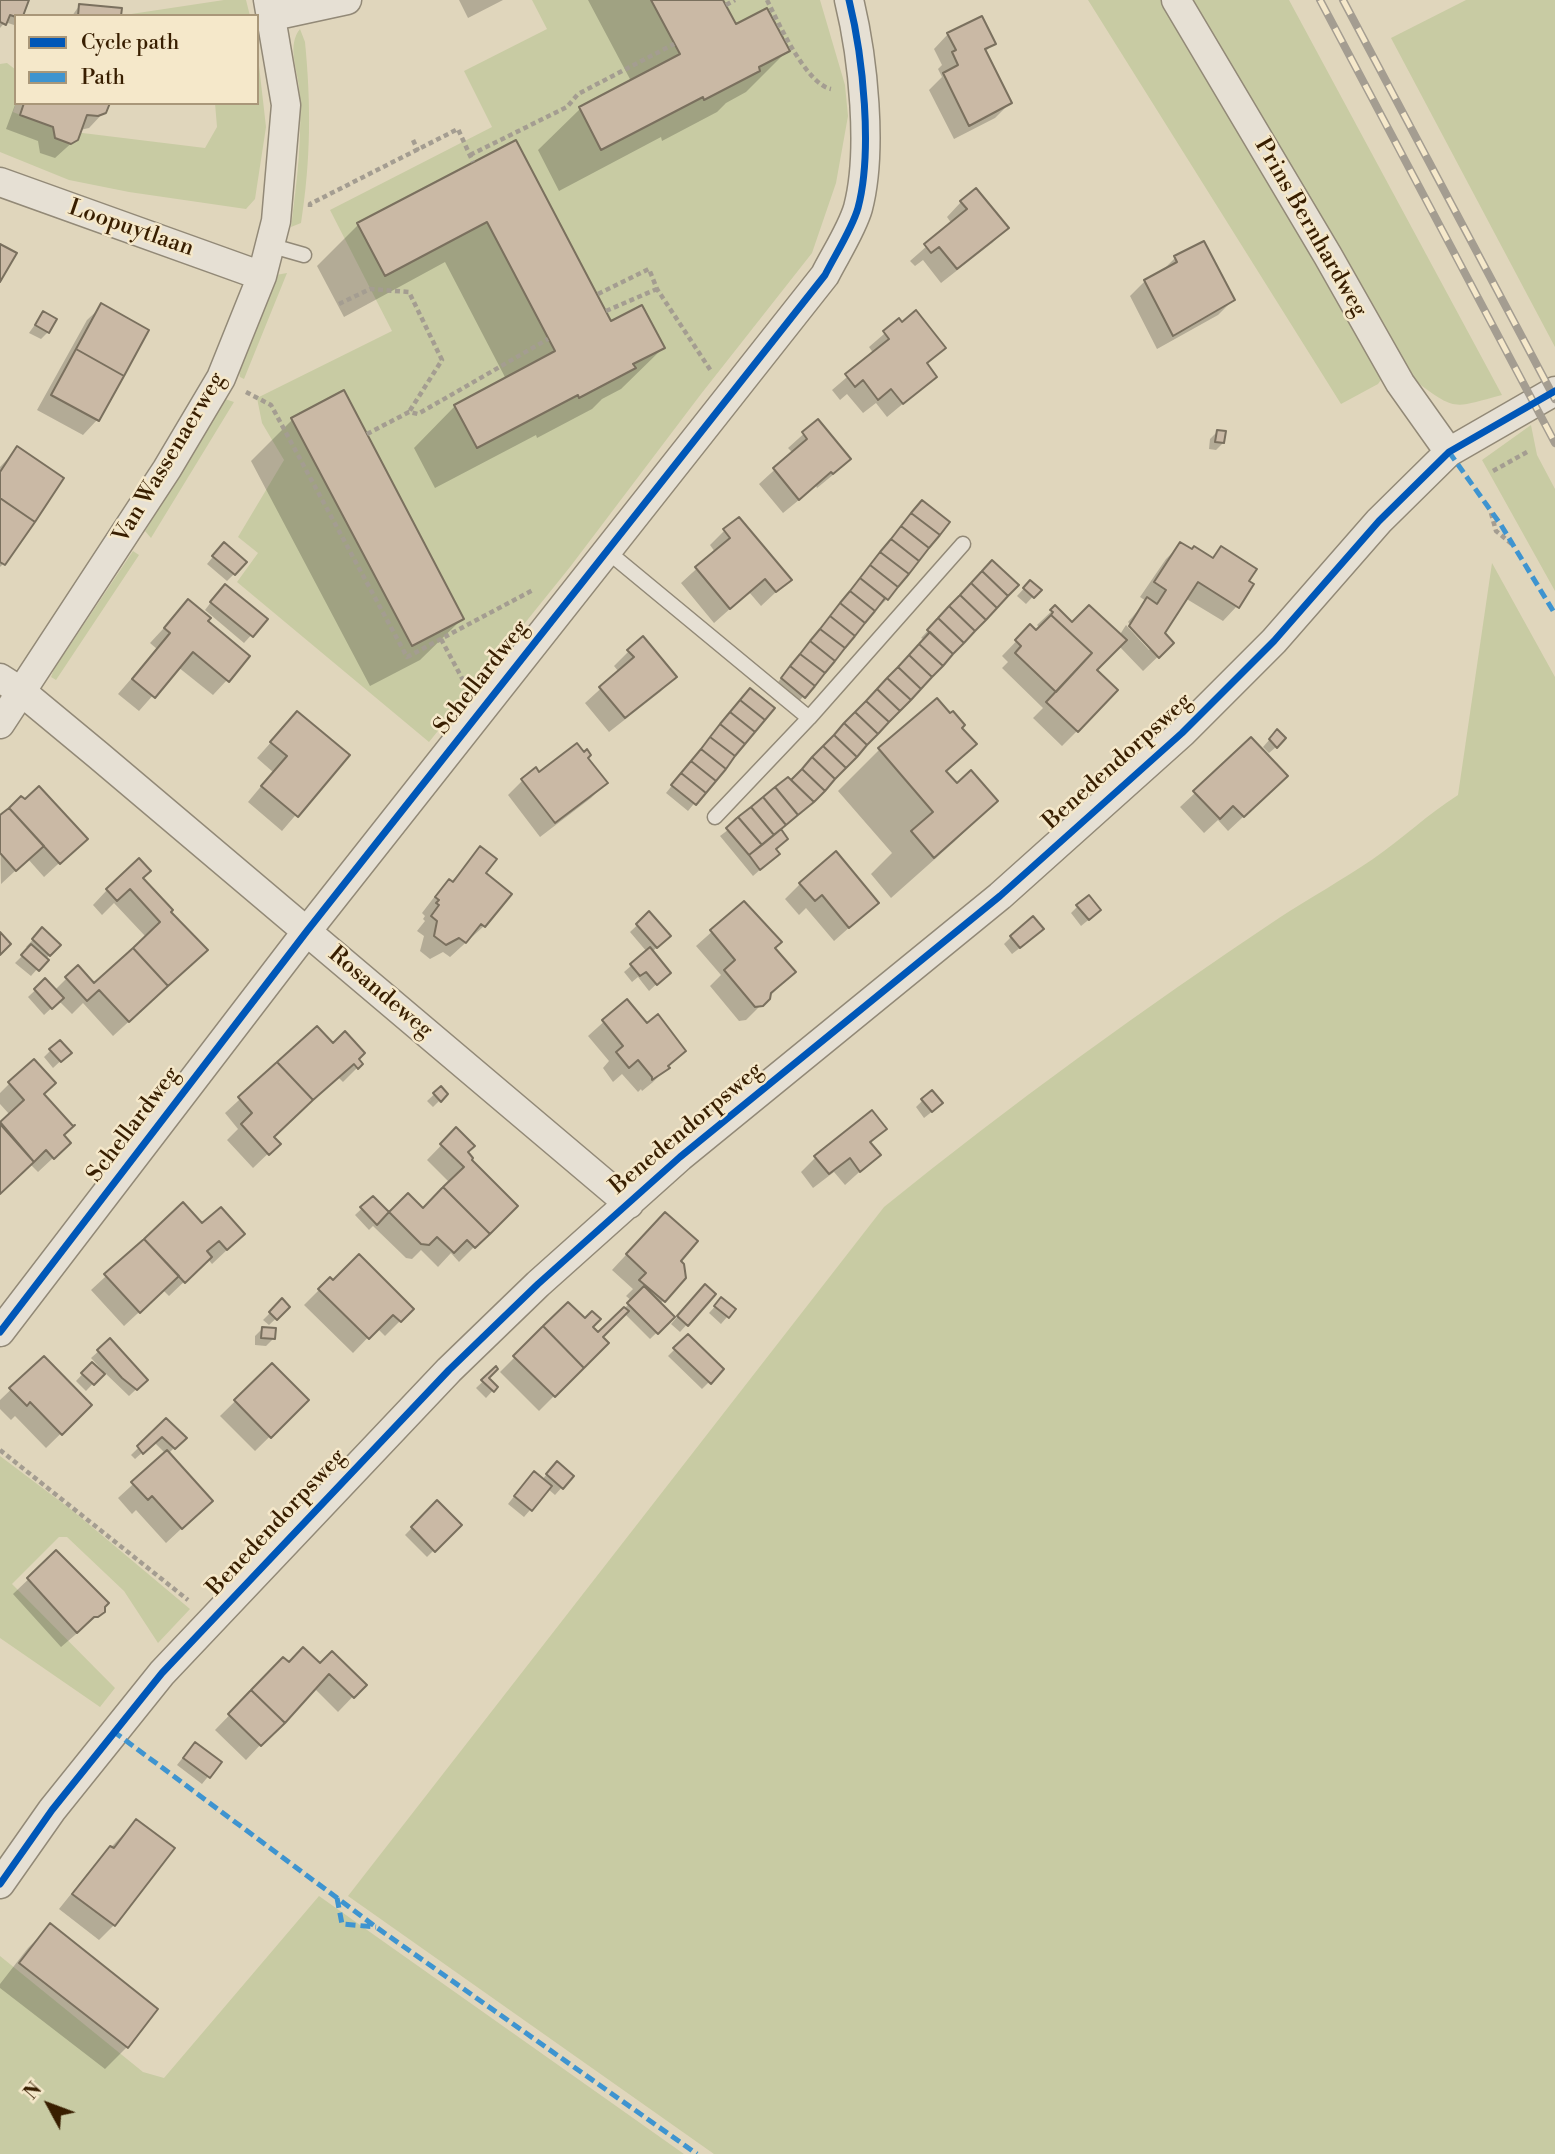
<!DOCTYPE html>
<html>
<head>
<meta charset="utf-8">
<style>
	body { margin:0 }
	#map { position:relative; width:1555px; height:2154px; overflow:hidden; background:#e0d6bc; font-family:"Libre Bodoni",serif }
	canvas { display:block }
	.legend { position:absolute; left:14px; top:14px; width:245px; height:91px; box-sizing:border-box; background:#f5e8ca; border:2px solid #a99779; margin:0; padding:9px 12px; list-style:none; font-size:21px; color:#381e00 }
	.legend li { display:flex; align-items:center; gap:14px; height:35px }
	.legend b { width:35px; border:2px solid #a99779 }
	.north { position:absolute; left:14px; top:2070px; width:70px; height:70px; -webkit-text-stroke:5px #f5e8ca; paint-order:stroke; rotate:311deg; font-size:19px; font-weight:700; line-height:28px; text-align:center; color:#381e00 }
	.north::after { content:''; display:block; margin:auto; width:24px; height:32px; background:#381e00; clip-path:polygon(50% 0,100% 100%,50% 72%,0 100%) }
</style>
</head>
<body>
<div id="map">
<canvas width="1555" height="2154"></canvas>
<ul class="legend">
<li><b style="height:9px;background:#0057b8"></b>Cycle path</li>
<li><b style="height:9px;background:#3e94d0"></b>Path</li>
</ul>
<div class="north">N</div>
</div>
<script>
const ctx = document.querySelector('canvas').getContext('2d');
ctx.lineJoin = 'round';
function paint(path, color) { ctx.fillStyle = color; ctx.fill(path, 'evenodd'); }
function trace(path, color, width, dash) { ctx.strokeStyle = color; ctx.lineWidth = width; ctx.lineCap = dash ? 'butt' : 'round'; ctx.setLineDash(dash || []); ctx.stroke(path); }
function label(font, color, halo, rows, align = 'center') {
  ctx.font = font + ' "Libre Bodoni",serif'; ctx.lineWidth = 5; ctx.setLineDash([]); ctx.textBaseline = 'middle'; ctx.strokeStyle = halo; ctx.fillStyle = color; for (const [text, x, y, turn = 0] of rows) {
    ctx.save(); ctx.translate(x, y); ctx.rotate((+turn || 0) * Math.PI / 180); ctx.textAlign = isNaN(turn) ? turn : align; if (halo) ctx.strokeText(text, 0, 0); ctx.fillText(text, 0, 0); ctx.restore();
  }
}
paint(new Path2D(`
	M224,0H246L250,16H118Z
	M532,0H820L845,85L848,116L836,183L812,253L701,394L570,567L429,742L237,582L258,553L238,537L284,460L262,423L257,398L392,331L330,210L492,127L464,71L547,29Z
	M1088,0H1162L1383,377L1378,384L1341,404Z
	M1188,0H1289L1502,395C1452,408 1457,412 1414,380Z
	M1466,0H1555V347L1391,38Z
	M300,29L305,42C311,104 311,160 301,223L291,227C297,181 303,134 299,87C297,68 287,45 300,29Z
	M257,48L266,127L255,199L246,209L129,192L69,180L0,152V64L7,63L16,70V103L13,112L58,130L205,148L217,127L215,103H257Z
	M287,273L244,379L240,377L239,371L252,341L276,275Z
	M225,399L234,402L151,538L145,531Z
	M1531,425L1537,455L1555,489V591L1482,460Z
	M133,551L139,555L56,680L51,677L54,669Z
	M1492,563L1555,677V2154H714L348,1896L884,1207C1011,1104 1143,1009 1279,918C1310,898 1342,880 1373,859C1402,839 1428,814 1458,795Z
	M0,1456L73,1511L190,1609L158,1643L124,1591L67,1537H59L12,1584L115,1688L100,1707L0,1638Z
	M319,1896L684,2154H0V1956L143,2072L164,2078Z`), '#c8cba3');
paint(new Path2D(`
	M0,0L16,16L14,25L5,22L0,28Z
	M459,0H503L468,18Z
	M588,0H721L735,27L788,50L746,92L726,103L717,112L662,141L661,137L559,191L538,150L580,109L631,81Z
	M79,6L120,16H72Z
	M948,34L994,43L984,53L1010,103L995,118L954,139L929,90L942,77L938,69L942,65L934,49Z
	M16,102V103H108L104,112L89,128L80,130L76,139L55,158L40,153L38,141L6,129Z
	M515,142L610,324L663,348L621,389L602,399L592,409L537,438L536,435L435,488L414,448L455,406L506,379L445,262L344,317L317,266L358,225Z
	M961,202L1007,228L992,243L941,283L923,260L915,266L910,261L952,224L947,217Z
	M1175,258L1233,300L1218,315L1157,349L1130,296L1145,281L1160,273Z
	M102,306L147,331L97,420L83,435L37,410L87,320Z
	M43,313L48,332L41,339L29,333Z
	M899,321L944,348L926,365L935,377L887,417L876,403L863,413L847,394L840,400L832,390L874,354L869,347Z
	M292,420L462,619L420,660L370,686L251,461Z
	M818,421L849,459L834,474L817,488L816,486L783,513L759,484L793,453L788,448Z
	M1217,432L1223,443L1216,450L1209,449L1210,439Z
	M17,449L3,564L0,567V467Z
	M915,509L948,523L887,599L880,606L877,604L797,704L775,686Z
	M724,531L789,580L761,606L749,592L714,623L681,583L715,552L710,545Z
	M1181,544L1211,559L1222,548L1246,581L1237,606L1223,621L1185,598L1163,633L1172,643L1143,671L1119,646L1094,670L1077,731L1062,746L1033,718L1043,708L1002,668L1008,662L1002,656L1030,627L1036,632L1040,628L1037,625L1055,608L1072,624L1119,636L1126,625L1149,650L1152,648L1128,622L1146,601L1140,597L1166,559Z
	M217,552L234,574L227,581L207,564Z
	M992,563L779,830L771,860L753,876L720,836L791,782L925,640L921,638Z
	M1030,582L1039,590L1026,604L1017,596Z
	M218,593L266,619L244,643L205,610Z
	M188,602L206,622L227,680L213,695L178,667L139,711L118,694L157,649L150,643Z
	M629,651L675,677L660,692L609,732L585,703L619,672L614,666Z
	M743,697L772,708L688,811L666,793Z
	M936,700L974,744L946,773L956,785L996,801L954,842L891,898L871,874L892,853L838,791L879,750Z
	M297,713L347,755L282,831L248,802L273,772L257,758Z
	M1270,739L1276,747L1269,753L1263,747Z
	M586,758L606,783L591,798L540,837L508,795L523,780Z
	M1271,791L1228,831L1218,820L1204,833L1180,807L1195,793Z
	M0,818L70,853L44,877L28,859L1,884Z
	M481,849L484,926L450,957L443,952L430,959L420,951L424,936L417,931L425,921L423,919L425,916L422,913L435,896L449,881L451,882Z
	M141,878L169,912L191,965L113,1036L83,1003L72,1014L59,1001L44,1015L28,997L45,981L54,991L77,968L94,985L146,937L114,903L102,915L93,905L107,890Z
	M800,884L877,903L834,941L806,908L799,915L785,899Z
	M744,903L774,948L794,972L746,1020L739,1021L710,986L721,975L696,946Z
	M1078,906L1092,917L1081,926L1071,913Z
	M649,914L669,936L652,952L662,979L649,991L638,977L632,982L624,972L647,952L630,932Z
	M42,930L58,945L31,976L15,963L29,949L26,947Z
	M1035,936L1012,954L1004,944L1011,937Z
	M627,1001L647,1025L684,1050L653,1082L642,1091L641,1089L638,1092L622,1074L613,1082L603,1068L609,1061L588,1036Z
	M317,1028L333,1046L361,1064L343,1082L338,1077L272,1138L278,1144L253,1168L227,1140L238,1129L225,1113Z
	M59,1042L69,1053L53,1068L44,1057Z
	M10,1083L42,1094L62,1135L69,1143L38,1172L30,1164L0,1192V1125L10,1115L0,1104V1093Z
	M441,1088L446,1094L433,1107L427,1101Z
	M923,1100L934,1110L924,1118L916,1107Z
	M885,1129L870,1144L878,1155L845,1185L834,1172L813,1188L801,1172L816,1157Z
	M456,1130L469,1160L515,1206L459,1262L451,1253L438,1267L421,1250L412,1259L406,1258L373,1226L369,1230L355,1215L373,1198L389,1214L408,1195L423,1210L450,1183L427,1160Z
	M183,1205L228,1249L212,1264L208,1259L169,1296L163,1290L124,1326L91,1290Z
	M650,1229L678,1261L684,1278L660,1304L673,1317L650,1339L624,1313L601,1337L607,1343L539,1411L500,1372L568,1304L598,1334L632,1301L626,1296L633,1289L612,1270Z
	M330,1279L412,1309L385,1336L377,1328L353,1353L304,1305Z
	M698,1293L714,1294L680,1332L671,1324Z
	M721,1300L733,1310L721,1324L709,1313Z
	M282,1301L288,1307L269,1325L263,1320Z
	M262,1329L273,1339L266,1346L255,1345V1336Z
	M688,1336L722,1369L702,1389L668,1356Z
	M110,1341L146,1380L129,1396L104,1372L86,1391L76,1381L92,1364L101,1373L103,1371L91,1358Z
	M44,1358L90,1405L46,1448L15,1416L11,1420L0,1409V1400Z
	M272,1365L307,1400L255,1451L220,1416Z
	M496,1369L487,1378L496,1387L486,1398L476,1388Z
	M166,1421L184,1438L168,1454L196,1515L166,1543L136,1510L132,1514L118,1498L166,1454L154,1442L135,1459L131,1455Z
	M550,1470L572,1476L555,1495L548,1489L524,1517L508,1504L527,1480H542Z
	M437,1502L459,1525L427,1557L405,1535Z
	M56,1553L103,1611L61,1647L13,1594Z
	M283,1660L288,1664L320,1666L364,1685L338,1712L314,1688L246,1760L215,1730Z
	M188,1751L219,1763L202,1784L177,1765Z
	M136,1821L172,1848L114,1925L99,1940L59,1909L96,1863Z
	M50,1926L127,2047L105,2069L0,1988V1984L28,1948Z`), '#0003');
const building = new Path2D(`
	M0,0H29L23,16L16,17L10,15L6,25L0,22Z
	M651,0H723L736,24L767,8L790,51L759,67L760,71L704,100L703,97L601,150L579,107L680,54Z
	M79,4L122,8L121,16H78Z
	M982,16L996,44L985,49L1012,103L969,126L943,73L958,65L952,52L956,50L947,33Z
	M24,103H110L106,113L98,116L87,115L78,140L71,144L55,138L53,127L20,115Z
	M516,140L611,321L642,305L665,348L633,364L636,368L579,398L578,395L477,448L454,405L555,351L487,222L385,276L357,223Z
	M976,188L1009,228L957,269L939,247L931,253L924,244L967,209L960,201Z
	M1204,241L1235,300L1173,336L1144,280L1177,262L1174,256Z
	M0,244L17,253L0,282Z
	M101,303L149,330L124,376L76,349Z
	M916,310L946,348L927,363L937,377L903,404L891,389L878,400L863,380L855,387L845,374L889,339L883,331L899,318L902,322Z
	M43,311L57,319L49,333L35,325Z
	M76,349L124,376L99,421L51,395Z
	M344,390L464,619L412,646L291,418Z
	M818,419L851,459L833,474L831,472L799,500L773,468L807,439L802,432Z
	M1217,430L1226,431L1224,443L1215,442Z
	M17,446L64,478L35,522L0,498V472Z
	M0,498L35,522L5,565L0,562Z
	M922,500L950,522L940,535L911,513Z
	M911,513L940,535L929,548L901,526Z
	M739,517L792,580L776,592L765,579L730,609L695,567L730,538L723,529Z
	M901,526L929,548L919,561L891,539Z
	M891,539L919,561L909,574L880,552Z
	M224,542L247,562L235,575L212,556Z
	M1180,542L1192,549L1194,546L1213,558L1221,546L1257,569L1249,581L1254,584L1239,608L1198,582L1165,633L1174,643L1159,658L1129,626L1147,597L1157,604L1166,590L1154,582Z
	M880,552L909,574L898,587L870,565Z
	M992,560L1019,585L1008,596L982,571Z
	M870,565L898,587L888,600L860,578Z
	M982,571L1008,596L997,608L971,583Z
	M860,578L885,598L875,611L850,591Z
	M1030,580L1042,590L1034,598L1023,588Z
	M971,583L997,608L986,620L960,595Z
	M225,584L268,619L253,637L210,602Z
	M850,591L875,611L865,623L840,603Z
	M960,595L986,620L975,631L949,606Z
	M188,599L211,618L208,621L250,656L229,682L193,652L155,698L132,679L170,633L164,628Z
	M840,603L865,623L855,636L830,616Z
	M1055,605L1072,622L1089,605L1127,640L1097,670L1118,690L1078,732L1046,702L1092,653L1051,615L1053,612L1050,610Z
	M949,606L975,631L964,643L938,618Z
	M1051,615L1092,653L1056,692L1015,653L1021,646L1015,640L1030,624L1036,630Z
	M830,616L855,636L845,648L820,629Z
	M938,618L964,643L953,654L927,630Z
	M820,629L845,648L835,661L810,641Z
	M930,632L953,654L943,666L919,644Z
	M643,636L677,677L625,718L599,687L634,657L627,650Z
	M810,641L835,661L825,673L800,654Z
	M919,644L943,666L932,677L909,655Z
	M800,654L825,673L815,686L790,666Z
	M909,655L932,677L921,689L898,667Z
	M790,666L815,686L805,698L781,678Z
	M898,667L921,689L911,700L887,678Z
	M887,678L911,700L900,711L877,689Z
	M750,688L775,708L765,720L740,700Z
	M877,689L900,711L889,722L866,701Z
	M937,698L950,713L953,711L965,725L962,728L977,744L946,771L957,783L971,770L998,801L934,858L911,831L933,812L878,748Z
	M740,700L765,720L755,732L730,712Z
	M866,701L889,722L878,734L855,712Z
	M297,711L350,755L298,817L261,786L287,756L270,742Z
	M730,712L755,732L745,744L720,724Z
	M855,712L878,734L867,745L844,723Z
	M844,723L867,745L857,757L834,735Z
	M720,724L745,744L735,756L710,737Z
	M1277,729L1286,738L1277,748L1269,739Z
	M834,735L857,757L846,768L823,746Z
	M710,737L735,756L726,769L701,749Z
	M1251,737L1288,776L1244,817L1233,806L1220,819L1193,791Z
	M577,743L584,752L587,749L591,755L588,758L608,783L555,823L521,779L536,767L539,772Z
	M823,746L846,768L835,779L812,757Z
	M701,749L726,769L716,781L691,761Z
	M812,757L835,779L825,791L802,769Z
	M691,761L716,781L706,793L681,773Z
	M802,769L825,791L814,802L791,780Z
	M681,773L706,793L696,805L671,785Z
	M788,777L814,802L798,815L775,787Z
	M39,786L88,839L60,864L9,808L21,796L25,799Z
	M775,787L798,815L786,825L763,797Z
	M763,797L786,825L774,835L751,807Z
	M751,807L774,835L762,845L738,817Z
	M9,808L44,846L16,871L0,853V815Z
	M738,817L762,845L749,855L726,828Z
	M781,829L788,839L776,849L780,854L760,870L749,855Z
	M480,846L497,859L486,873L512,894L485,927L481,924L466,943L459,938L446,945L434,936L437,921L431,916L439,905L436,903L439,900L435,897L449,879L453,882Z
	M836,851L879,903L849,928L822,895L815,901L799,883Z
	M139,858L151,871L143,878L173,910L171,912L208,950L168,986L133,948L160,922L130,889L117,901L106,889Z
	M1089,895L1101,910L1089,920L1076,905Z
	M744,901L782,942L775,948L796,972L771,993L770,999L763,1006L755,1007L724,970L735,960L710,930Z
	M649,911L671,936L657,948L636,924Z
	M1033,916L1044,929L1020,948L1010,936Z
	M42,927L61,945L50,956L32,939Z
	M0,932L11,944L0,955Z
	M31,944L49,960L39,971L21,955Z
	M650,947L671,973L657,985L646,972L640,976L630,964Z
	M133,948L168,986L129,1022L99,990L87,1001L65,977L78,965L94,983Z
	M45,978L64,998L52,1009L34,989Z
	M627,999L647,1023L658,1014L686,1051L668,1066L670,1068L652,1080V1077L638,1060L629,1068L616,1052L623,1046L602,1020Z
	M317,1026L333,1043L345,1031L365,1053L359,1059L363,1064L358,1069L354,1064L313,1100L277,1062Z
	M60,1040L72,1053L61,1062L49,1049Z
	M34,1059L56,1083L44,1094L73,1126L75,1125L64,1135L71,1143L54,1159L46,1150L34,1162L0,1122L24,1100L8,1082Z
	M277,1062L313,1100L274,1137L281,1144L269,1155L241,1124L252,1113L238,1097Z
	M441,1086L448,1094L441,1102L433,1093Z
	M932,1090L943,1103L932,1112L921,1099Z
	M872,1110L887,1129L870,1142L881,1155L860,1172L850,1158L829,1174L814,1156Z
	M0,1124L34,1162L0,1194Z
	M456,1127L475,1146L468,1152L473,1158L472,1160L518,1206L490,1234L443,1187L464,1167L440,1144Z
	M443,1187L490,1234L475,1248L467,1240L454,1253L437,1237L429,1245L421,1244L389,1212L408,1193L423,1208Z
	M373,1196L389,1212L377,1225L360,1207Z
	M183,1202L202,1223L221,1207L245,1234L227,1250L219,1241L207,1251L212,1257L185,1283L144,1239Z
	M665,1212L698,1241L681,1261L684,1264L686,1278L665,1302L639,1280L646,1273L626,1254Z
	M144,1239L179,1276L140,1313L104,1274Z
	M359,1254L414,1309L401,1322L393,1315L369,1339L318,1289L330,1277L333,1280Z
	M705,1284L716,1294L688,1326L677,1316Z
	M644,1286L675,1317L658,1334L627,1303Z
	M721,1297L736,1309L729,1318L714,1306Z
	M282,1298L290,1307L277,1320L269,1312Z
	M568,1302L585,1318L592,1311L601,1319L593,1327L598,1332L624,1307L629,1311L603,1337L609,1343L584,1368L543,1326Z
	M543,1326L584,1368L555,1397L513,1356Z
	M262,1327L276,1328L275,1339L261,1338Z
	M688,1334L724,1369L711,1384L673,1348Z
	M110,1338L148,1380L137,1390L122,1378L97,1350Z
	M44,1356L92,1405L62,1435L30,1402L27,1406L9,1388Z
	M92,1362L105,1374L94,1385L81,1373Z
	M272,1363L309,1400L271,1438L234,1400Z
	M496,1366L498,1369L489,1378L498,1387L494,1392L481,1380Z
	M166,1418L187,1438L175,1449L162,1437L143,1454L137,1446Z
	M167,1450L213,1501L182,1529L152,1496L148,1500L131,1482Z
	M557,1461L574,1476L563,1489L546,1474Z
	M534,1471L552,1486L532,1511L514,1496Z
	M437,1500L462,1525L435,1552L411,1527Z
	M56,1550L109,1603L105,1607V1612L98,1617H94L77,1633L27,1578Z
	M303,1647L320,1663L332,1651L367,1685L354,1698L329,1674L285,1723L251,1690L283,1657L289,1662Z
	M251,1690L285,1723L261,1746L228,1714Z
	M195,1742L222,1762L210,1778L183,1758Z
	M136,1819L175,1848L115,1926L72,1894L110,1846L114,1848Z
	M50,1923L158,2009L128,2048L19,1963Z`);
paint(building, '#cab9a5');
trace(building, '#7a705e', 2);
const lane = new Path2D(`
	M269,245L304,255
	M607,551L809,718
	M715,817L809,718L963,544`);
const street = new Path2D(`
	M1176,0L1328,256L1400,383L1449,452
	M273,16L347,0
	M0,182L262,276
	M0,678L22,692L98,755L629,1204
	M0,724L167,469L221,378L262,276L276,221L286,105L268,0
	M0,1332L307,931L825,275C835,255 852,229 858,208C873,151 863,57 849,0
	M0,1884L52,1810L162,1673L449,1370L538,1284L680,1157L1000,896L1182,733L1274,641L1379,521L1449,452L1555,391`);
trace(lane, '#928977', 17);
trace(street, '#928977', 31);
trace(new Path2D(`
	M767,0C778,22 806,84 831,89
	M726,5L735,0
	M413,140L418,151
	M470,155L567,107L578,94L674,44
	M310,207V204L458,129L473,162
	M598,294L649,269L657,289L711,371
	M339,304L370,289L409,292L442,360L409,412
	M606,311L657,289
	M246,392L271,405L407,657L533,590
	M367,434L409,412L418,414L548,339
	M1493,471L1527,452
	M1491,513L1496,531L1513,545
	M441,639L463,680
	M0,1450L188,1600`), '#a49d91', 4.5, [5, 3.5]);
trace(lane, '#e6e0d4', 14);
trace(street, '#e6e0d4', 28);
const rail = new Path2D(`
	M1320,0L1555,443
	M1343,0L1555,399`);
trace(rail, '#a49d91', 8);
trace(rail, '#f5e8ca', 5, [16]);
trace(new Path2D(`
	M1449,452L1501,525L1555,614
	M113,1731L376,1927L697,2154
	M337,1898L342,1924L376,1927`), '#3e94d0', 5, [10, 5]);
trace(new Path2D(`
	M0,1332L307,931L825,275C835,255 852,229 858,208C873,151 863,57 849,0
	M0,1884L52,1810L162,1673L449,1370L538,1284L680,1157L1000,896L1182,733L1274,641L1379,521L1449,452L1555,391`), '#0057b8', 7);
label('23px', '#381e00', '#f5e8ca', [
	["Prins Bernhardweg",1310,228,60],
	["Loopuytlaan",131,229,19],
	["Van Wassenaerweg",170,458,-59],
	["Schellardweg",482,678,-52],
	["Benedendorpsweg",1118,762,-42],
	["Rosandeweg",380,993,40],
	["Schellardweg",134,1125,-53],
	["Benedendorpsweg",687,1129,-40],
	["Benedendorpsweg",277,1523,-47]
]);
</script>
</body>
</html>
